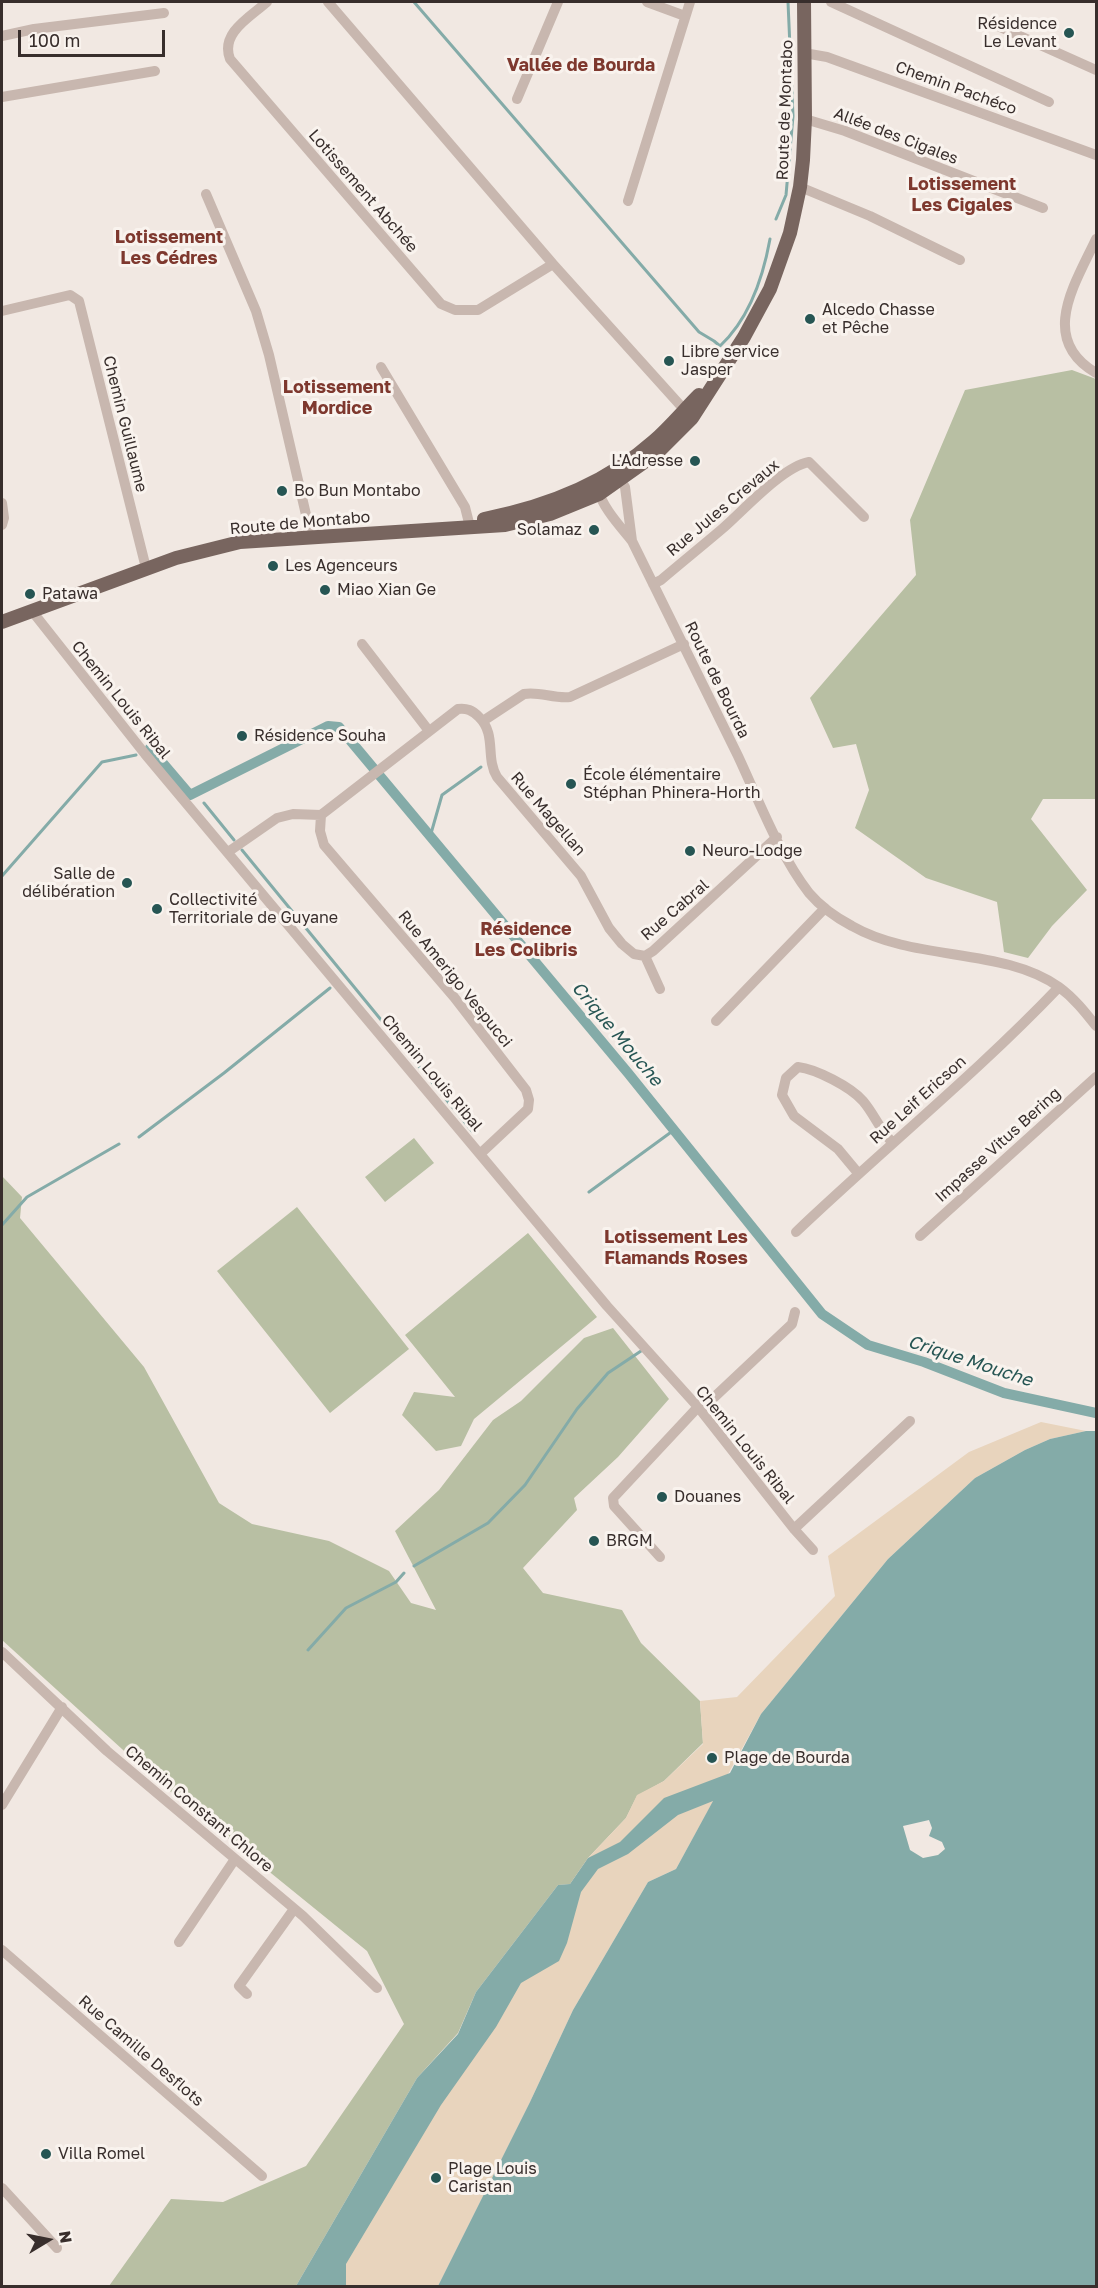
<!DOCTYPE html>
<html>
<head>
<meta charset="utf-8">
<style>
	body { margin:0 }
	#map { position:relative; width:1098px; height:2288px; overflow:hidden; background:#f1e8e2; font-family:"Golos Text",sans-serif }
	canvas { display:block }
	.frame { position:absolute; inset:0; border:3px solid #382e2c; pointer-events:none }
	.north { position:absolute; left:18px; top:2210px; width:60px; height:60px; -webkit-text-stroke:4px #f9f3ee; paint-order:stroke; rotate:80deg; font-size:16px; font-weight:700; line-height:24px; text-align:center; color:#382e2c }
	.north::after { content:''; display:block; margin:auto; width:21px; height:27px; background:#382e2c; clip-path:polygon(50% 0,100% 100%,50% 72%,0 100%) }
	.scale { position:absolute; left:18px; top:30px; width:147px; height:27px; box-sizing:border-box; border:3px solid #382e2c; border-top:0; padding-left:8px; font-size:18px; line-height:21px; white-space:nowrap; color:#382e2c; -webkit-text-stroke:4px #f9f3ee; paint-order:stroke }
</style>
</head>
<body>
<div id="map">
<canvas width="1098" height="2288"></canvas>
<div class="frame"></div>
<div class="north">N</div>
<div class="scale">100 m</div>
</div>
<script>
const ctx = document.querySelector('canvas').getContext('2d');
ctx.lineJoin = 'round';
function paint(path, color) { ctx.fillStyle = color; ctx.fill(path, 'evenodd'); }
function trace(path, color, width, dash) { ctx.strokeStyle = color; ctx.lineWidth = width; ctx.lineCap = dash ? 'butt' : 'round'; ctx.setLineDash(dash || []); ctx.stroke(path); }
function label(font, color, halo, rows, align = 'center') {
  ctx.font = font + ' "Golos Text",sans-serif'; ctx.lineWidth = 6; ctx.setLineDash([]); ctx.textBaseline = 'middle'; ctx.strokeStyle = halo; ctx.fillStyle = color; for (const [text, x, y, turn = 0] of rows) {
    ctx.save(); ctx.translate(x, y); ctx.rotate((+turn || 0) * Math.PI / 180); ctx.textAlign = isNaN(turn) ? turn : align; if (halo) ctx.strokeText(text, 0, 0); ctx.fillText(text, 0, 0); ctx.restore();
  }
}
paint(new Path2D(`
	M1072,370L1096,379V799H1043L1031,819L1087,890L1052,926L1028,958L1004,952L997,902L926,878L855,828L869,790L856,744L833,748L810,698L916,575L910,520L965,390Z
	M414,1138L434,1163L385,1202L365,1177Z
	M2,1176L22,1197L20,1218L144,1367L219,1503L252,1524L329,1541L389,1571L411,1603L436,1610L395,1531L439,1490L493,1420L521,1401L584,1338L613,1328L669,1399L618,1457L574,1498L577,1510L523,1568L543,1593L622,1610L641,1643L700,1701L703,1743L664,1781L637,1796L626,1818L588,1858L570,1884L558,1885L476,1992L458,2033L417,2078L296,2286H109L171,2199L223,2202L306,2166L404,2024L367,1951L155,1779L2,1640Z
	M297,1207L409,1349L330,1413L217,1271Z
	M528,1233L597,1317L474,1419L461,1446L436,1451L402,1415L414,1392L455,1397L405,1335Z`), '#b8bfa3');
paint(new Path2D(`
	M1041,1422L1086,1431L1050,1439L1025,1450L975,1478L888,1559L761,1714L676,1869L648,1882L573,2010L530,2102L438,2286H333L335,2254L570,1884L588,1858L626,1818L637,1795L664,1781L703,1744L700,1701L737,1697L835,1596L828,1556L969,1452Z`), '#e8d4bd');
paint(new Path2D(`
	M1086,1431H1096V2286H438L530,2102L573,2010L648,1882L676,1869L713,1801L678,1815L628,1854L598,1869L581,1892L567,1943L559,1961L521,1983L496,2027L441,2105L346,2264V2286H296L417,2078L458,2034L476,1992L558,1885L570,1884L588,1858L620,1842L664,1798L730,1773L761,1714L888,1559L975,1478L1025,1450L1050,1439ZM929,1820L932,1828L929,1836L942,1842L945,1849L938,1855L923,1858L910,1850L903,1826Z`), '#84aba8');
trace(new Path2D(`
	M414,2L699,332L714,341L720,346C749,319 763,278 770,239
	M776,219L786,195L793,116L788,2
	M204,803L234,840
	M430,837L442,795L481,767
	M242,850L472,1131
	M2,876L102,762L136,755
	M139,1137L224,1073L330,988
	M589,1192L674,1130
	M2,1225L27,1197L119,1144
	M414,1566L488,1523L525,1485L577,1409L608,1373L641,1351
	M308,1650L346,1608L396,1582L404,1573`), '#84aba8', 3);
trace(new Path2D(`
	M150,748L190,795L328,726L339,727L628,1073L822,1314L868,1345L924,1362L1004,1393L1096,1413`), '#84aba8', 10);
trace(new Path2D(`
	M267,2C250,17 220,33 230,59L441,304L455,310H478L553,264
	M328,2L553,264L689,415
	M647,2L685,16
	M831,2L1049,102
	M1000,27L1096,70
	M2,36L34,29L164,13
	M804,53L827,57L1096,155
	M2,97L155,71
	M517,99L558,2
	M805,119L845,131L1043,208
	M800,187L870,216L960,260
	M206,194L256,311L269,355L307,519L309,537
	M628,201L690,2
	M1096,239C1075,284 1038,339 1096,373
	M2,311L70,295L79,301L146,568
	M381,367L465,507L470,527
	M617,475L625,487L632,541
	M597,487C602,507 619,525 632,541C667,613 703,684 738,756C759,801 779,854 809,893C820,906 837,918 852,926C915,962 1003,947 1059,987C1074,998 1085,1012 1096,1026
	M2,503L4,518L2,525
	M653,584L661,580C681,563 702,546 722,529C743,511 782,467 809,462L864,517
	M32,611L145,754L607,1306L698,1407L794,1529L813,1550
	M362,644L429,731
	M483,721L524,694C539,691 554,699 570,697L684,644
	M321,815L320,831L324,845L454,997L526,1090L529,1100L528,1109L480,1154
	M228,852L277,818L293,814L321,815L458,709C467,708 472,710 479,717C497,735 485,757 497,777L581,876L609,928L622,944L634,954L645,956L660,989
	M645,956L653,951L777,837
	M716,1021L825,908
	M858,1173L838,1149L794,1116L782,1095L786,1078L798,1067C816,1069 851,1087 863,1101C875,1115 880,1131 893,1143
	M796,1232C882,1150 976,1074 1059,987
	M920,1236L1096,1077
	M794,1529L910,1421
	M660,1557L614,1506L613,1498L698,1407L707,1404L792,1324L795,1312
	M2,1652L107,1751L303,1916L377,1988
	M2,1805L62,1707
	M179,1942L235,1859
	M2,1950L262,2176
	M247,1994L239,1986L294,1909
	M2,2188L57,2248`), '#c8b7af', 10);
trace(new Path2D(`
	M484,519C545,507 607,483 654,441C670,427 684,410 699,395
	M2,622L176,558L240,542L505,525L550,514L599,494L657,453L692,418L744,337L770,289L790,233L800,187L803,160L805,119L804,2`), '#78655f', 14);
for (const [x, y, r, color] of [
	[1069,33,6,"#265553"],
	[810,319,6,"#265553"],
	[669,361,6,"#265553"],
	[695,461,6,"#265553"],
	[282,491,6,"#265553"],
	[594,530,6,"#265553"],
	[273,566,6,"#265553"],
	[325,590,6,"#265553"],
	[30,594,6,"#265553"],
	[242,736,6,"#265553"],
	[571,784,6,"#265553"],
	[690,851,6,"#265553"],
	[127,883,6,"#265553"],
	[157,909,6,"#265553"],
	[662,1497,6,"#265553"],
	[594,1541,6,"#265553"],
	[712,1758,6,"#265553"],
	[46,2154,6,"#265553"],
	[436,2178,6,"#265553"]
]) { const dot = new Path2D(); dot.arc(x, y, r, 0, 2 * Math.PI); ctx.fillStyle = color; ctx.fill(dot); trace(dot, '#f9f3ee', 2); }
label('16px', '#382e2c', '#f9f3ee', [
	["Résidence",1057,24,"right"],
	["Le Levant",1057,42,"right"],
	["Alcedo Chasse",822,310],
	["et Pêche",822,328],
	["Libre service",681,352],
	["Jasper",681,370],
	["L'Adresse",683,461,"right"],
	["Bo Bun Montabo",294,491],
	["Solamaz",582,530,"right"],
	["Les Agenceurs",285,566],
	["Miao Xian Ge",337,590],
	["Patawa",42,594],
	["Résidence Souha",254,736],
	["École élémentaire",583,775],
	["Stéphan Phinera-Horth",583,793],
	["Neuro-Lodge",702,851],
	["Salle de",115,874,"right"],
	["délibération",115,892,"right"],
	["Collectivité",169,900],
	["Territoriale de Guyane",169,918],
	["Douanes",674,1497],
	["BRGM",606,1541],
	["Plage de Bourda",724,1758],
	["Villa Romel",58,2154],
	["Plage Louis",448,2169],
	["Caristan",448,2187]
], 'left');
label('16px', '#382e2c', '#f9f3ee', [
	["Chemin Pachéco",956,88,20],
	["Route de Montabo",785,110,-88],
	["Allée des Cigales",896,136,21],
	["Lotissement Abchée",363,191,49],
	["Chemin Guillaume",125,424,76],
	["Rue Jules Crevaux",723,508,-40],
	["Route de Montabo",300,523,-5],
	["Route de Bourda",717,680,64],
	["Chemin Louis Ribal",121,700,51],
	["Rue Magellan",548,814,49],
	["Rue Cabral",675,910,-41],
	["Rue Amerigo Vespucci",455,979,51],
	["Chemin Louis Ribal",432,1073,50],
	["Rue Leif Ericson",918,1100,-42],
	["Impasse Vitus Bering",998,1145,-42],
	["Chemin Louis Ribal",745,1445,51],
	["Chemin Constant Chlore",199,1809,40],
	["Rue Camille Desflots",141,2051,41]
]);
label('bold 18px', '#7e382e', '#f9f3ee', [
	["Vallée de Bourda",581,65],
	["Lotissement",962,184],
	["Les Cigales",962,205],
	["Lotissement",169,237],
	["Les Cédres",169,258],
	["Lotissement",337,387],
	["Mordice",337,408],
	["Résidence",526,929],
	["Les Colibris",526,950],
	["Lotissement Les",676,1237],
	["Flamands Roses",676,1258]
]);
label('italic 18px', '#265553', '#f9f3ee', [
	["Crique Mouche",617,1034,50],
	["Crique Mouche",970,1361,18]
]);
</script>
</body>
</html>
